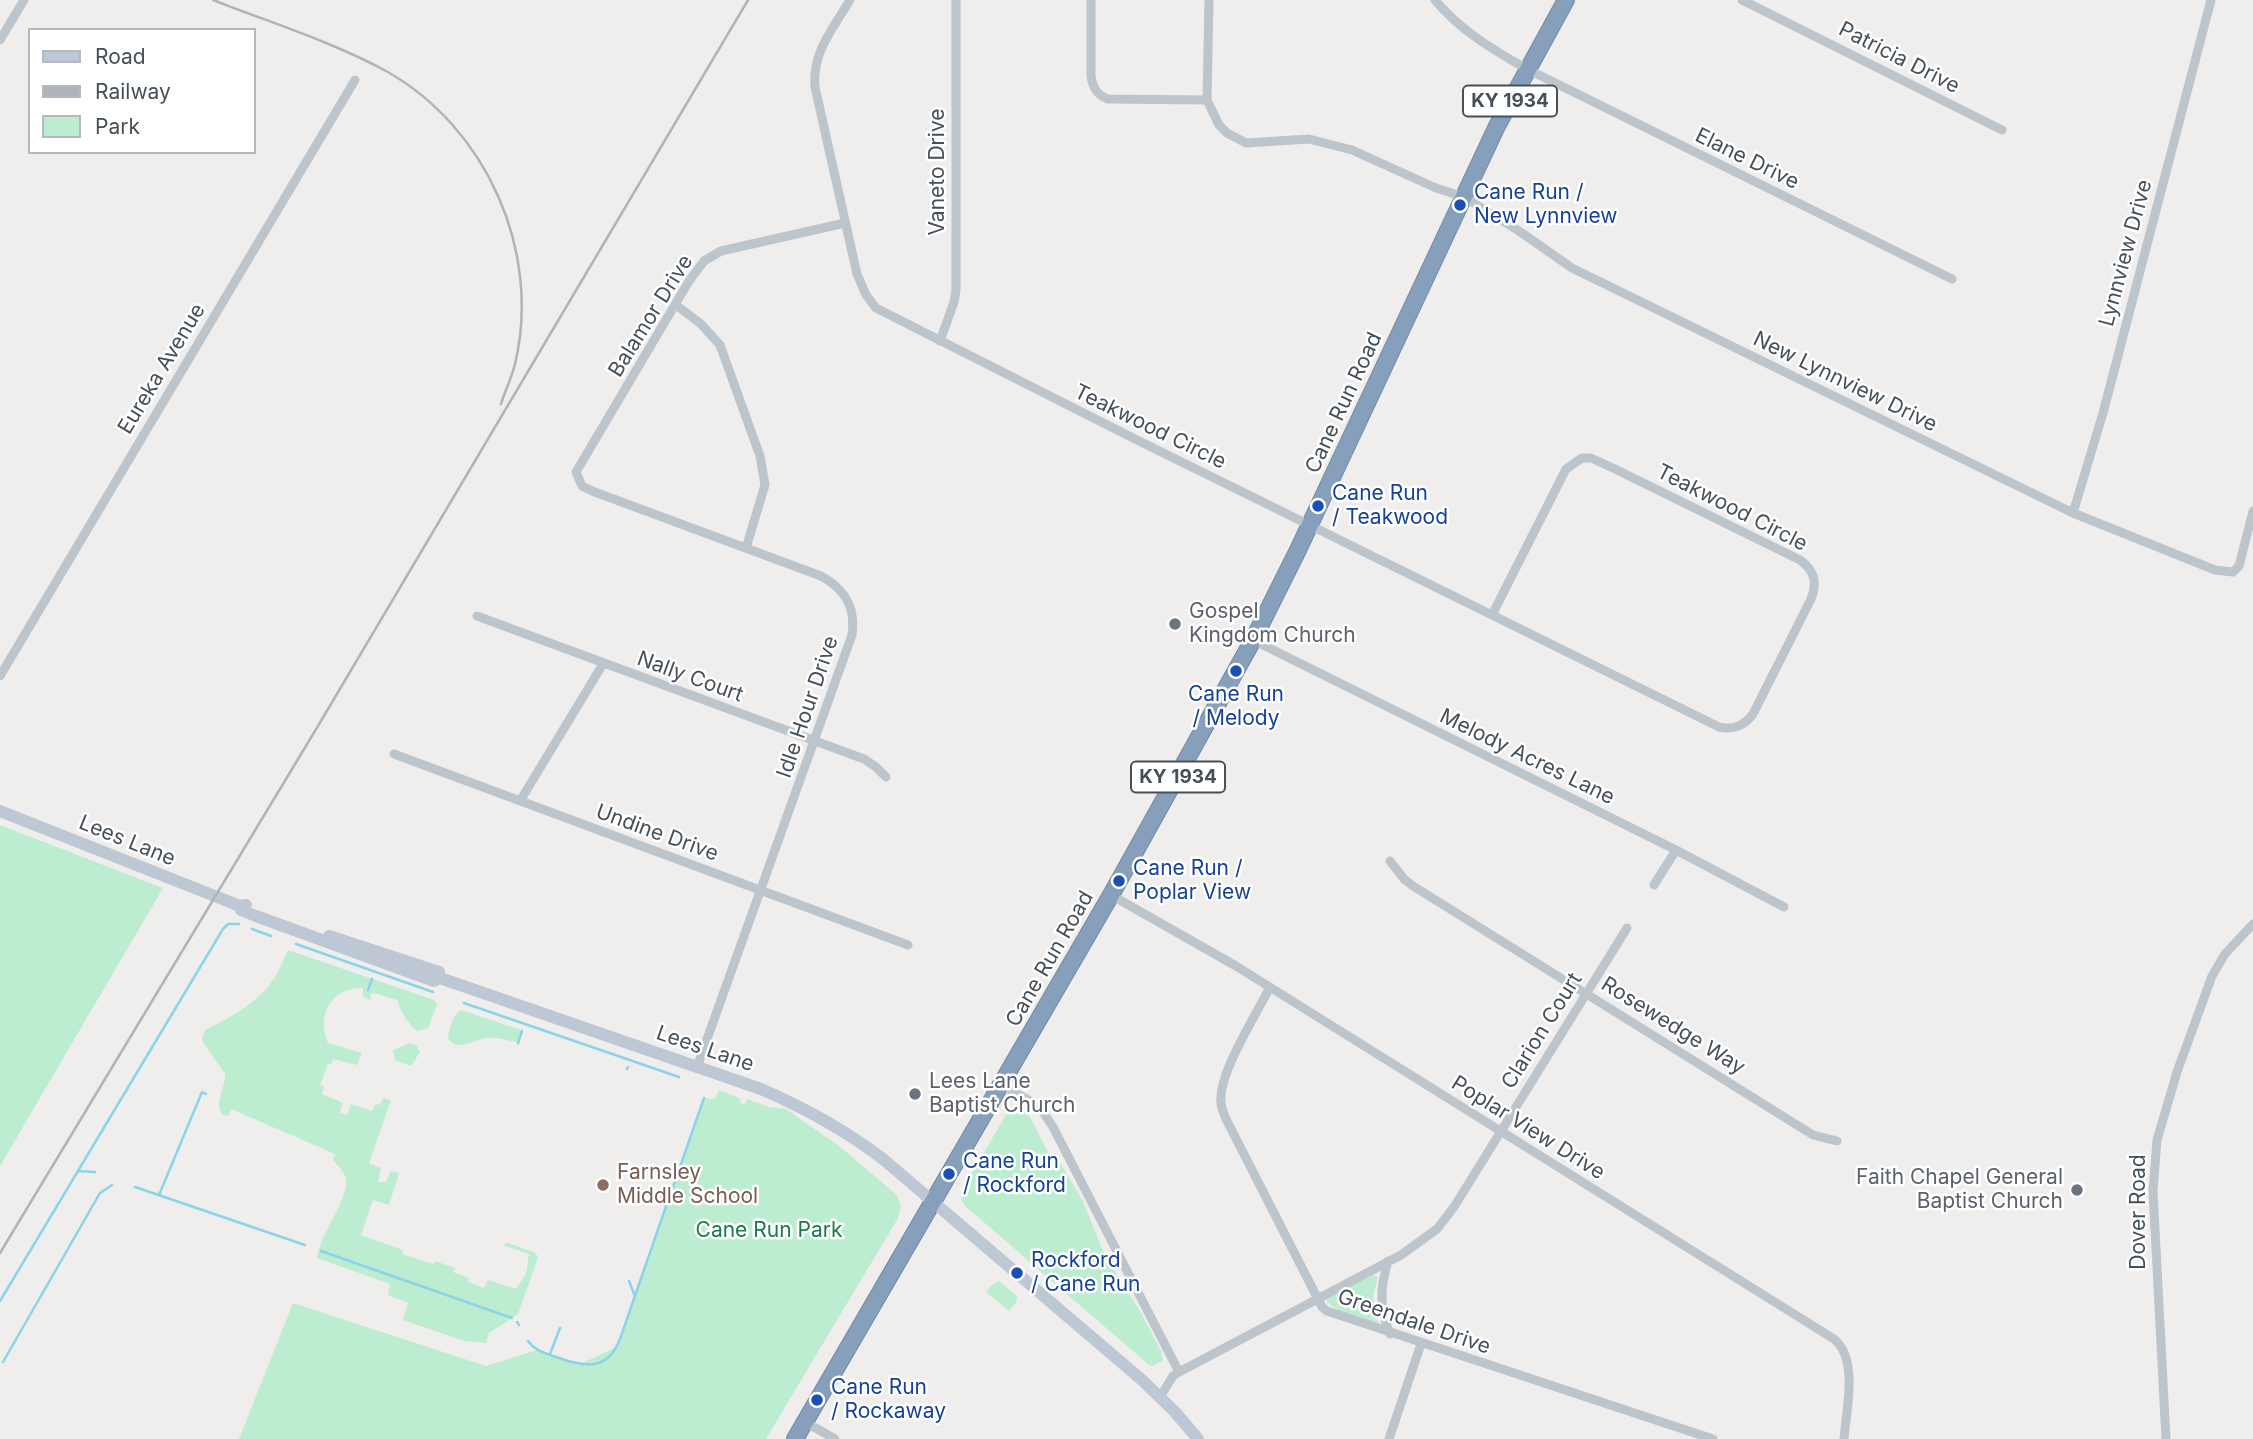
<!DOCTYPE html>
<html>
<head>
<meta charset="utf-8">
<style>
	body { margin:0 }
	#map { position:relative; width:2253px; height:1439px; overflow:hidden; background:#f0eded; font-family:Inter,sans-serif }
	canvas { display:block }
	.legend { position:absolute; left:28px; top:28px; width:228px; height:126px; box-sizing:border-box; background:#fff; border:2px solid #b5b9bd; margin:0; padding:9px 12px; list-style:none; font-size:21px; color:#46505a }
	.legend li { display:flex; align-items:center; gap:14px; height:35px }
	.legend b { width:35px; border:2px solid #b5b9bd }
</style>
</head>
<body>
<div id="map">
<canvas width="2253" height="1439"></canvas>
<ul class="legend">
<li><b style="height:9px;background:#bec8d4"></b>Road</li>
<li><b style="height:9px;background:#b0b3b8"></b>Railway</li>
<li><b style="height:19px;background:#bcedd0"></b>Park</li>
</ul>
</div>
<script>
const ctx = document.querySelector('canvas').getContext('2d');
ctx.lineJoin = 'round';
function paint(path, color) { ctx.fillStyle = color; ctx.fill(path, 'evenodd'); }
function trace(path, color, width, dash) { ctx.strokeStyle = color; ctx.lineWidth = width; ctx.lineCap = dash ? 'butt' : 'round'; ctx.setLineDash(dash || []); ctx.stroke(path); }
function label(font, color, halo, rows, align = 'center') {
  ctx.font = font + ' Inter,sans-serif'; ctx.lineWidth = 5; ctx.setLineDash([]); ctx.textBaseline = 'middle'; ctx.strokeStyle = halo; ctx.fillStyle = color; for (const [text, x, y, turn = 0] of rows) {
    ctx.save(); ctx.translate(x, y); ctx.rotate((+turn || 0) * Math.PI / 180); ctx.textAlign = isNaN(turn) ? turn : align; if (halo) ctx.strokeText(text, 0, 0); ctx.fillText(text, 0, 0); ctx.restore();
  }
}
paint(new Path2D(`
	M0,825L163,888L0,1166Z
	M288,950L434,1000L437,1004L428,1028L418,1031C408,1025 401,1012 397,1000L374,993L370,994L371,1000L363,997V988C332,987 316,1014 328,1043L362,1053L357,1065L333,1059L331,1065L328,1064L320,1085L324,1086L322,1094L343,1103L340,1113L347,1115L351,1104L372,1111L376,1104L380,1105L383,1098L391,1100L369,1163L381,1168L378,1182H386L391,1171L399,1173L389,1205L373,1200L361,1235L403,1250L402,1254L433,1264L435,1261L455,1268L453,1272L469,1278L468,1282L484,1288L488,1280L516,1289L526,1274L529,1254L503,1245L508,1243L536,1253L538,1258L518,1314L489,1333L486,1343L464,1341L403,1320L408,1303L388,1295L390,1284L317,1258C319,1235 349,1200 346,1179C344,1171 338,1166 333,1160L335,1154L231,1109L228,1116L223,1115C213,1103 226,1088 225,1074L203,1042L202,1037L205,1030C229,1018 258,1003 273,980C280,970 283,960 288,950Z
	M461,1010L521,1030L517,1042C508,1041 498,1037 489,1038C475,1038 457,1054 448,1038C450,1028 452,1015 461,1010Z
	M410,1043L417,1046L420,1052L411,1066L395,1060L393,1050Z
	M719,1090L741,1099L740,1103L745,1104L747,1099L769,1107L786,1109L839,1146L897,1195L901,1207L898,1218L766,1439H239L293,1303L486,1366L537,1350L578,1365L617,1347L704,1098L715,1099Z
	M1017,1106L1028,1113L1050,1156L1054,1159L1057,1158L1083,1201L1105,1256L1139,1309L1161,1351L1163,1360L1153,1366L1149,1365L964,1205L961,1198L963,1188L1010,1108Z
	M1373,1275L1378,1277L1373,1297L1378,1323L1375,1324L1339,1311L1327,1302V1299L1331,1296Z
	M999,1281L1017,1296L1016,1303L1009,1311L986,1292L992,1285Z`), '#bcedd0');
trace(new Path2D(`
	M252,929L271,936
	M296,944L433,992
	M368,990L372,979
	M464,1003L679,1077
	M518,1043L522,1031
	M627,1069L628,1067
	M78,1171L95,1172
	M135,1187L305,1245
	M673,1187L704,1098
	M660,1192L666,1208
	M159,1195L202,1092L206,1094
	M321,1251L512,1318
	M629,1281L634,1294
	M0,1301L223,929L228,924H239
	M517,1322L519,1325
	M528,1341C535,1351 545,1353 556,1357C584,1367 607,1372 620,1339L671,1192
	M550,1354L560,1328
	M3,1362L100,1193L112,1185`), '#8ad4e9', 2.5);
const highway = new Path2D(`
	M795,1439L1111,895L1253,640L1298,550L1497,126L1566,0`);
trace(highway, '#718aa7', 18);
trace(new Path2D(`
	M850,0C833,29 812,52 815,87L857,274L866,295L876,308L1135,439L1492,615
	M1091,0V76C1093,88 1097,95 1108,99L1207,100
	M1209,0L1207,100L1219,125L1227,133L1246,143L1309,139L1352,150L1436,188L1464,197L1519,231L1572,268L2073,513L2215,570L2233,572L2239,566L2253,511
	M1435,0C1460,30 1493,50 1527,69L1952,279
	M1742,0L2002,130
	M0,40L24,0
	M676,305L701,324L720,345L760,456L765,485L746,548
	M940,341L954,302L956,290V0
	M1582,458H1591L1615,469L1800,560C1814,570 1818,582 1811,599L1753,714C1744,726 1734,730 1719,727L1492,615L1566,469Z
	M2073,513L2103,413L2211,0
	M477,616L864,759L876,767L886,777
	M1253,640L1676,850L1784,907
	M0,676L355,80
	M394,754L908,945
	M520,801L603,664
	M1390,861L1404,879L1413,886L1813,1135L1837,1141
	M1654,885L1676,850
	M1111,895L1236,966L1834,1339C1859,1359 1846,1411 1844,1439
	M1270,987C1256,1015 1222,1068 1221,1097C1220,1105 1223,1112 1226,1119L1322,1307L1327,1311L1713,1439
	M697,1067L852,635C856,607 845,589 821,576L592,491L582,486L576,472L689,281L704,261L721,251L845,223
	M1001,1085L1039,1106L1053,1127L1179,1372
	M1388,1261C1380,1288 1379,1308 1390,1334
	M1160,1397L1173,1376L1179,1372L1401,1255L1437,1229L1454,1207L1627,928
	M805,1422L835,1439
	M1389,1439L1421,1344
	M2166,1439L2153,1191L2157,1140L2177,1072L2212,976L2225,954L2253,924`), '#bcc5cc', 9);
trace(new Path2D(`
	M0,811L230,902L239,906L246,905
	M239,906L241,910L256,916L434,981L440,978L761,1089C805,1108 845,1130 883,1159L1142,1380L1175,1412L1198,1439
	M329,936L439,972L440,978`), '#bec8d4', 12);
trace(highway, '#869fbb', 16);
trace(new Path2D(`
	M213,0C269,22 333,42 386,71C486,127 542,251 515,364C512,377 505,391 501,404
	M0,1253L315,731L748,0`), '#b0b3b8', 2.5);
for (const [x, y, r, color] of [
	[1460,205,7,"#1a4fb4"],
	[1318,506,7,"#1a4fb4"],
	[1175,624,7,"#6b7280"],
	[1236,671,7,"#1a4fb4"],
	[1119,881,7,"#1a4fb4"],
	[915,1094,7,"#6b7280"],
	[949,1174,7,"#1a4fb4"],
	[603,1185,7,"#8d6e63"],
	[2077,1190,7,"#6b7280"],
	[1017,1273,7,"#1a4fb4"],
	[817,1400,7,"#1a4fb4"]
]) { const dot = new Path2D(); dot.arc(x, y, r, 0, 2 * Math.PI); ctx.fillStyle = color; ctx.fill(dot); trace(dot, '#fff', 2.5); }
for (const [x, y, w] of [
	[1510,101,94],
	[1178,777,94]
]) { const box = new Path2D(); box.roundRect(x - w / 2, y - 15.5, w, 31, 5); ctx.fillStyle = '#fff'; ctx.fill(box); trace(box, '#46505a', 2); }
label('bold 19px', '#46505a', null, [
	["KY 1934",1510,101],
	["KY 1934",1178,777]
]);
label('21px', '#46505a', '#fff', [
	["Patricia Drive",1899,58,27],
	["Elane Drive",1747,159,26],
	["Vaneto Drive",938,172,-90],
	["Lynnview Drive",2126,253,-75],
	["Balamor Drive",651,316,-58],
	["Eureka Avenue",162,369,-59],
	["New Lynnview Drive",1845,382,26],
	["Cane Run Road",1344,403,-65],
	["Teakwood Circle",1150,427,26],
	["Teakwood Circle",1732,508,27],
	["Nally Court",690,677,20],
	["Idle Hour Drive",808,707,-71],
	["Melody Acres Lane",1527,757,26],
	["Undine Drive",657,833,20],
	["Lees Lane",127,841,22],
	["Cane Run Road",1050,959,-60],
	["Rosewedge Way",1673,1026,32],
	["Clarion Court",1542,1031,-58],
	["Lees Lane",705,1049,19],
	["Poplar View Drive",1528,1128,32],
	["Dover Road",2139,1212,-90],
	["Greendale Drive",1414,1322,19]
]);
label('21px', '#164399', '#fff', [
	["Cane Run /",1474,193],
	["New Lynnview",1474,217],
	["Cane Run",1332,494],
	["/ Teakwood",1332,518],
	["Cane Run",1236,695,"center"],
	["/ Melody",1236,719,"center"],
	["Cane Run /",1133,869],
	["Poplar View",1133,893],
	["Cane Run",963,1162],
	["/ Rockford",963,1186],
	["Rockford",1031,1261],
	["/ Cane Run",1031,1285],
	["Cane Run",831,1388],
	["/ Rockaway",831,1412]
], 'left');
label('21px', '#5b616d', '#fff', [
	["Gospel",1189,612],
	["Kingdom Church",1189,636],
	["Lees Lane",929,1082],
	["Baptist Church",929,1106],
	["Faith Chapel General",2063,1178,"right"],
	["Baptist Church",2063,1202,"right"]
], 'left');
label('21px', '#785e54', '#fff', [
	["Farnsley",617,1173],
	["Middle School",617,1197]
], 'left');
label('21px', '#197a4b', '#fff', [
	["Cane Run Park",769,1231]
]);
</script>
</body>
</html>
